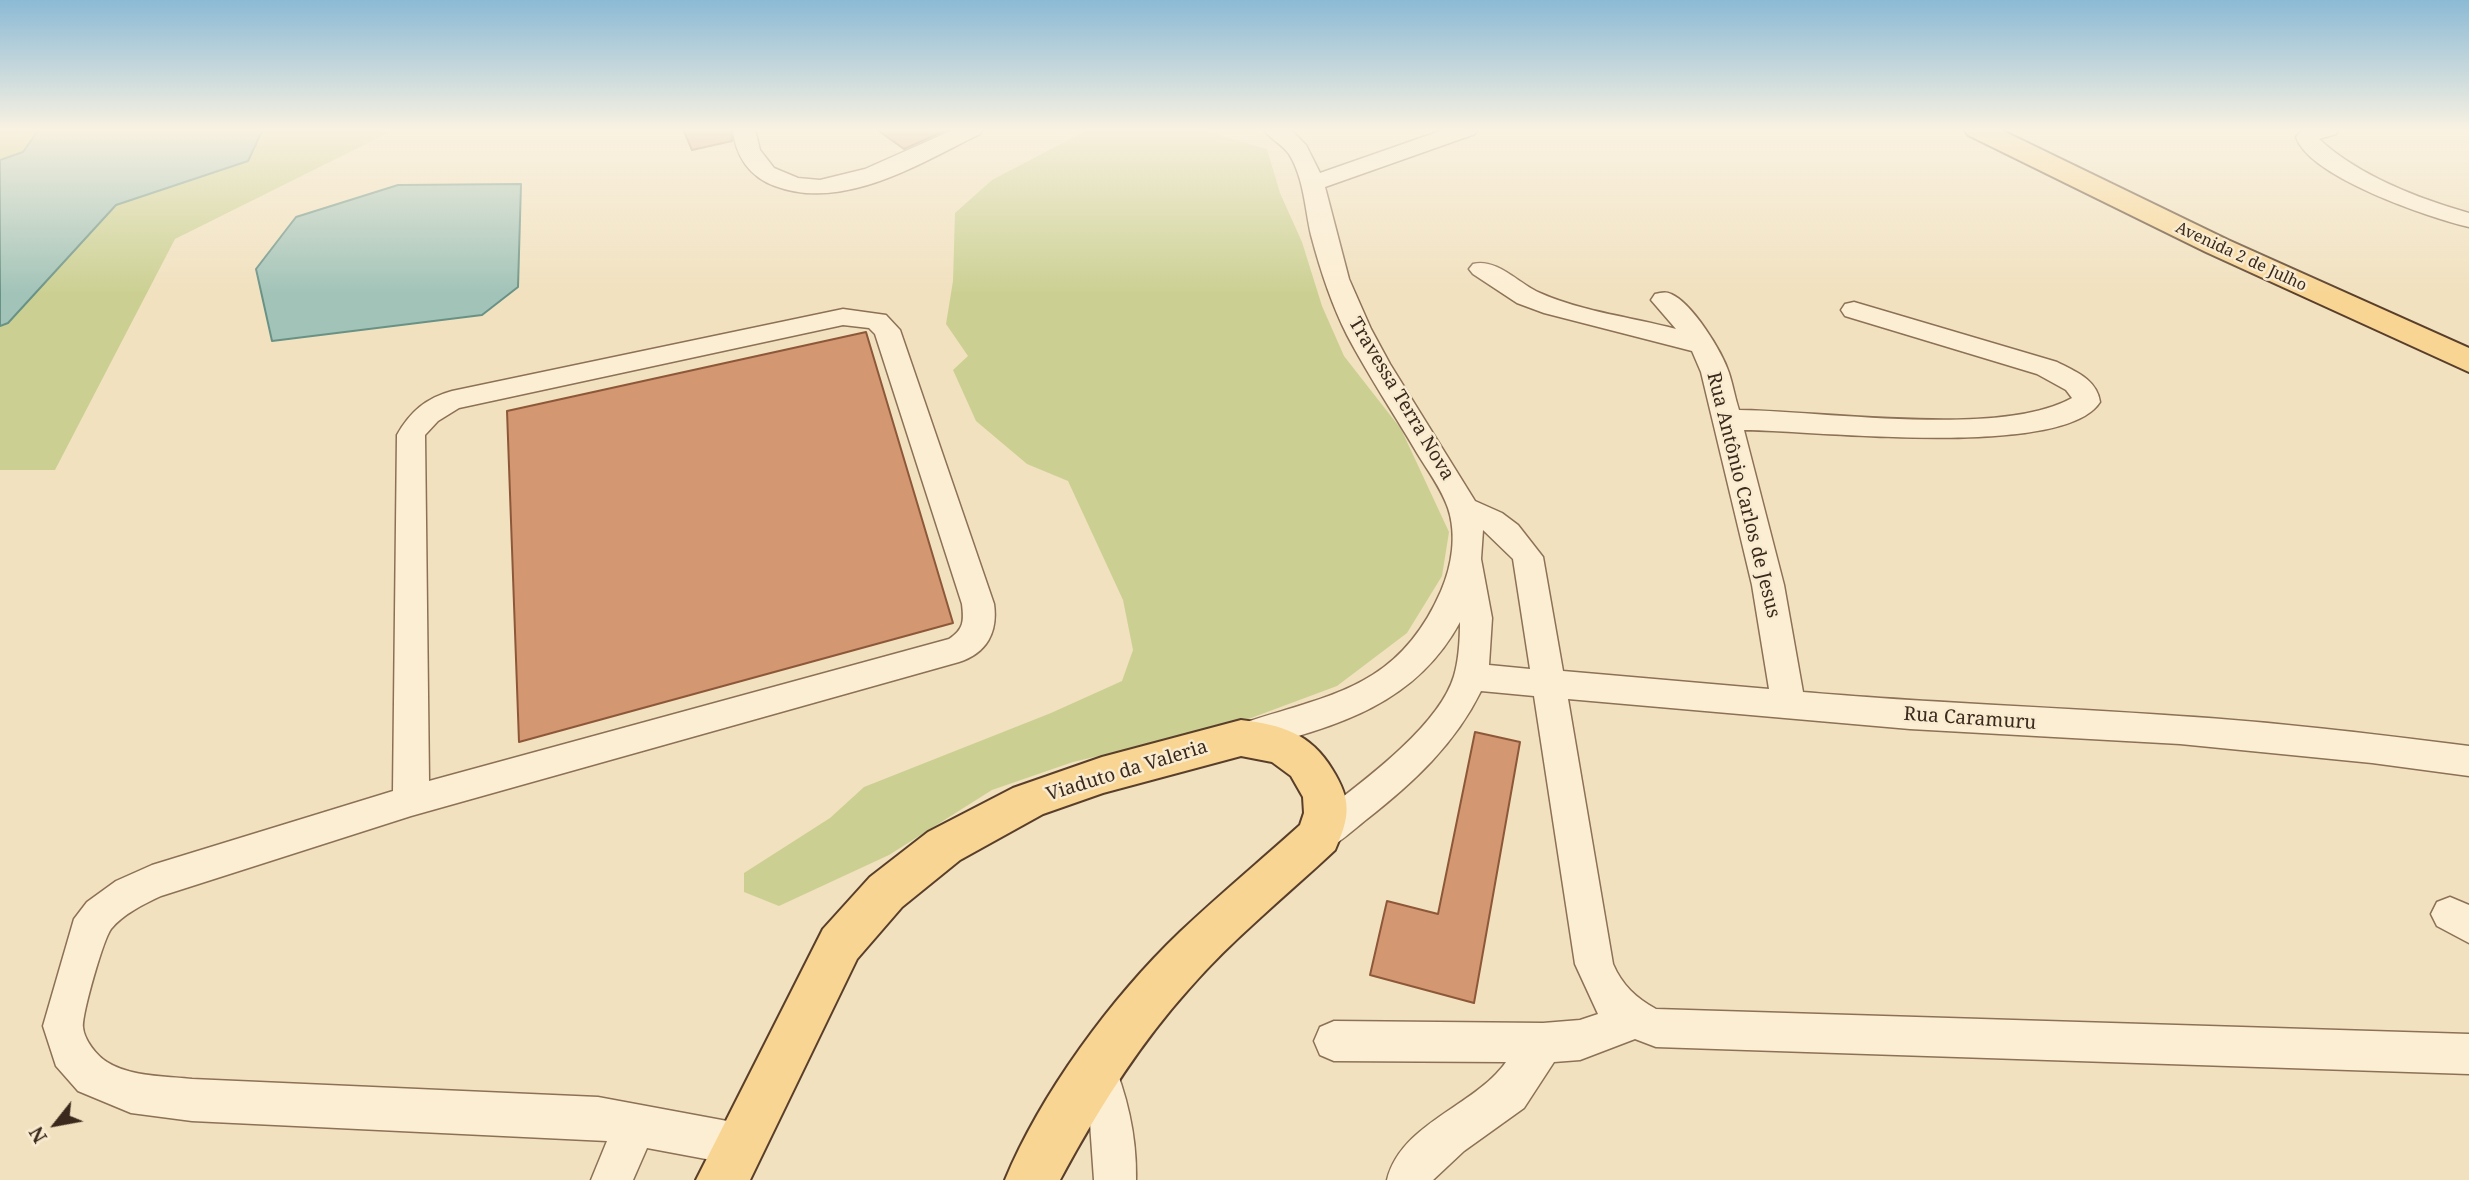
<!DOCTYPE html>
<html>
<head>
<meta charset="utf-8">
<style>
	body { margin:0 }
	#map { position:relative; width:2469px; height:1180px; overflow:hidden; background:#f1e1bf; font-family:"Noto Serif",serif }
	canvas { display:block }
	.north { position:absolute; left:21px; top:1089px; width:70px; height:70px; -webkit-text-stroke:5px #f8ebcf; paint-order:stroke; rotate:239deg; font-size:19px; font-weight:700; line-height:28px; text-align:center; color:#3a291c }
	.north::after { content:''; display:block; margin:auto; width:24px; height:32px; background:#3a291c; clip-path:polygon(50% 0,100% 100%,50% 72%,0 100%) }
</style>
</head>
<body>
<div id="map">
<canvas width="2469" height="1180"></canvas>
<div class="north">N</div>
</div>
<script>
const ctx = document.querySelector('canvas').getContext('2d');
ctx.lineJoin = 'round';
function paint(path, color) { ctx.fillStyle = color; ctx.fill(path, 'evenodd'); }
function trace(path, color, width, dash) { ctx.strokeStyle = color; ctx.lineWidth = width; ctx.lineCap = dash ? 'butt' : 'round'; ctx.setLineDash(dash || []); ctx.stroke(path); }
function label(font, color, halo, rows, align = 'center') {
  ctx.font = font + ' "Noto Serif",serif'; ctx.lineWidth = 5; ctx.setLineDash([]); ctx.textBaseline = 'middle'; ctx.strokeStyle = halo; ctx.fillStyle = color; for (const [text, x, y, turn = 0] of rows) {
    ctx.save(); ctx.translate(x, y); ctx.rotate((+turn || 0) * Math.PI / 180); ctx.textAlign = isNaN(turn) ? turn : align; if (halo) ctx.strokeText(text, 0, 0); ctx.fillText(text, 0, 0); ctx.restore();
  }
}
paint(new Path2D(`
	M0,129H372L390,132L175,239L55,470H0Z
	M1089,129H1213L1222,136L1267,149L1280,193L1302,242L1322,306L1344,356L1401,429L1449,532L1442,576L1407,633L1337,686L1235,724L1073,762L992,790L889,855L779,906L744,892V873L830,818L864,787L1051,713L1122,681L1133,650L1123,600L1068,481L1027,464L976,421L953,370L968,356L946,324L953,281L955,213L992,180Z`), '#cbd092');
const water = new Path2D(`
	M39,129H263L248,161L116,205L8,323L0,326V160L23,152Z
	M521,184L518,287L482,315L272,341L256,269L296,217L398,185Z`);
paint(water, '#a2c3b8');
trace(water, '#699286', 2);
const building = new Path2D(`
	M683,129H731L732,141L692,150Z
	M876,129H949L904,149Z
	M866,332L953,623L519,742L507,411Z
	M1475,732L1520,742L1474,1003L1370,975L1387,901L1438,914Z`);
paint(building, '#d39771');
trace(building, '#8d583a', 2);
const minor = new Path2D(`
	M733,129H755L760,150L774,168L798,178L820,180L865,169L955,129H983L980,134C920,163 844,212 775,186C750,177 735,156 733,129Z
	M1263,129L1291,130L1306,145L1320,173L1446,129H1478L1475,134L1325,187L1349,279L1371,329L1390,364L1475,501L1502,513L1518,525L1543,557L1563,671L1769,689L1752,585L1701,372L1692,351L1544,313L1517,303L1473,274L1469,269L1473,264C1497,258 1519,284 1540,293C1583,312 1631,317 1676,329L1651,300L1655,294C1661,293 1665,291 1671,294C1692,303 1722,351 1729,373C1733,385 1735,398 1739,410C1824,411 2001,438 2072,398L2066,390L2037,374L1845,316L1841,310L1845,304L1854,302L2057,362C2074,371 2097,379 2100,402C2064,460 1810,430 1744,430L1784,585L1803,692C1928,703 2054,707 2179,716C2276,722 2373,734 2469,746V776L2372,763L2180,744L1910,729L1568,699L1613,964C1622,985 1636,998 1656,1009L2469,1034V1074L1656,1047L1635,1039L1580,1060L1554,1062L1524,1108L1464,1151L1433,1180H1387C1401,1123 1474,1107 1506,1062L1334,1061L1320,1055L1314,1041L1320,1027L1334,1021L1543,1023L1580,1020L1598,1014L1575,964L1534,696L1481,691C1455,744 1413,783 1367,819C1352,831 1338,845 1319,852L1306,847L1301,836L1306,825C1350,791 1438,730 1454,676C1459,659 1460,639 1460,622C1413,709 1329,728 1241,752L1229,748L1224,738L1229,728C1322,695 1396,694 1441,591C1452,566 1457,535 1448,508C1441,488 1428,471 1417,453C1394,414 1368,375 1347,335C1331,303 1320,269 1311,235C1305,209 1304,178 1289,154C1282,144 1270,139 1263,129ZM1483,530L1513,559L1530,669L1489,665L1492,618L1481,559Z
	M2303,129H2339L2336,134L2319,139C2359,176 2417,198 2469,213V227C2430,218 2309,177 2296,137Z
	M843,309L886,315L900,330L994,604C998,632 987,653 959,662L411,816L161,896C144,904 123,914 111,929C103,940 82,1014 83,1027C84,1040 97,1056 107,1062C131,1077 165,1076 192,1079L598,1097L738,1123L753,1129L759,1144L753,1159L738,1165L647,1148L633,1180H591L607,1141L192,1121L131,1113L78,1091L56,1066L43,1026L74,919L87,902L116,881L152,865L393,791L397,435C410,412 426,398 452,391ZM843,325L869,328L875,334L962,604C964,621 964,629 949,639L429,781L425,435L438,421L459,408Z
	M2450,897L2469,905V943L2437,926L2431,914L2437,902Z
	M1096,1048L1110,1054C1127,1094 1137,1136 1136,1180H1094L1090,1123L1076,1068L1082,1054Z`);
const major = new Path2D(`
	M1964,129H1999L2228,240L2469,348V372L2206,252L1968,135Z
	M1241,720C1282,725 1310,733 1332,769C1352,801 1350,816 1335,850C1286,896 1232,939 1188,990C1137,1047 1096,1113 1060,1180H1005C1041,1093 1112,997 1180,932C1219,895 1260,861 1300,825L1304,813L1303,797L1291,776L1272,762L1241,756L1103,793L1043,814L960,860L902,907L857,959L750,1180H696L823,929L870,877L928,832L1013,788L1102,757Z`);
trace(minor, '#8c7156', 3);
trace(major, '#593f2b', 4);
paint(minor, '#fceed3');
paint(major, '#f8d593');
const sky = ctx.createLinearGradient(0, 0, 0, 294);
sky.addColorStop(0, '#8cbad5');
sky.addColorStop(0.44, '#f9f2e2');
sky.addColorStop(1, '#f9f2e200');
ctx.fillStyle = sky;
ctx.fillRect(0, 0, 2469, 294);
label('16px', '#3a291c', '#f8ebcf', [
	["Avenida 2 de Julho",2241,257,25]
]);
label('19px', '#3a291c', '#f8ebcf', [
	["Travessa Terra Nova",1401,399,59],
	["Rua Antônio Carlos de Jesus",1743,495,76],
	["Rua Caramuru",1970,719,4],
	["Viaduto da Valeria",1127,771,-17]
]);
</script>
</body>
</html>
